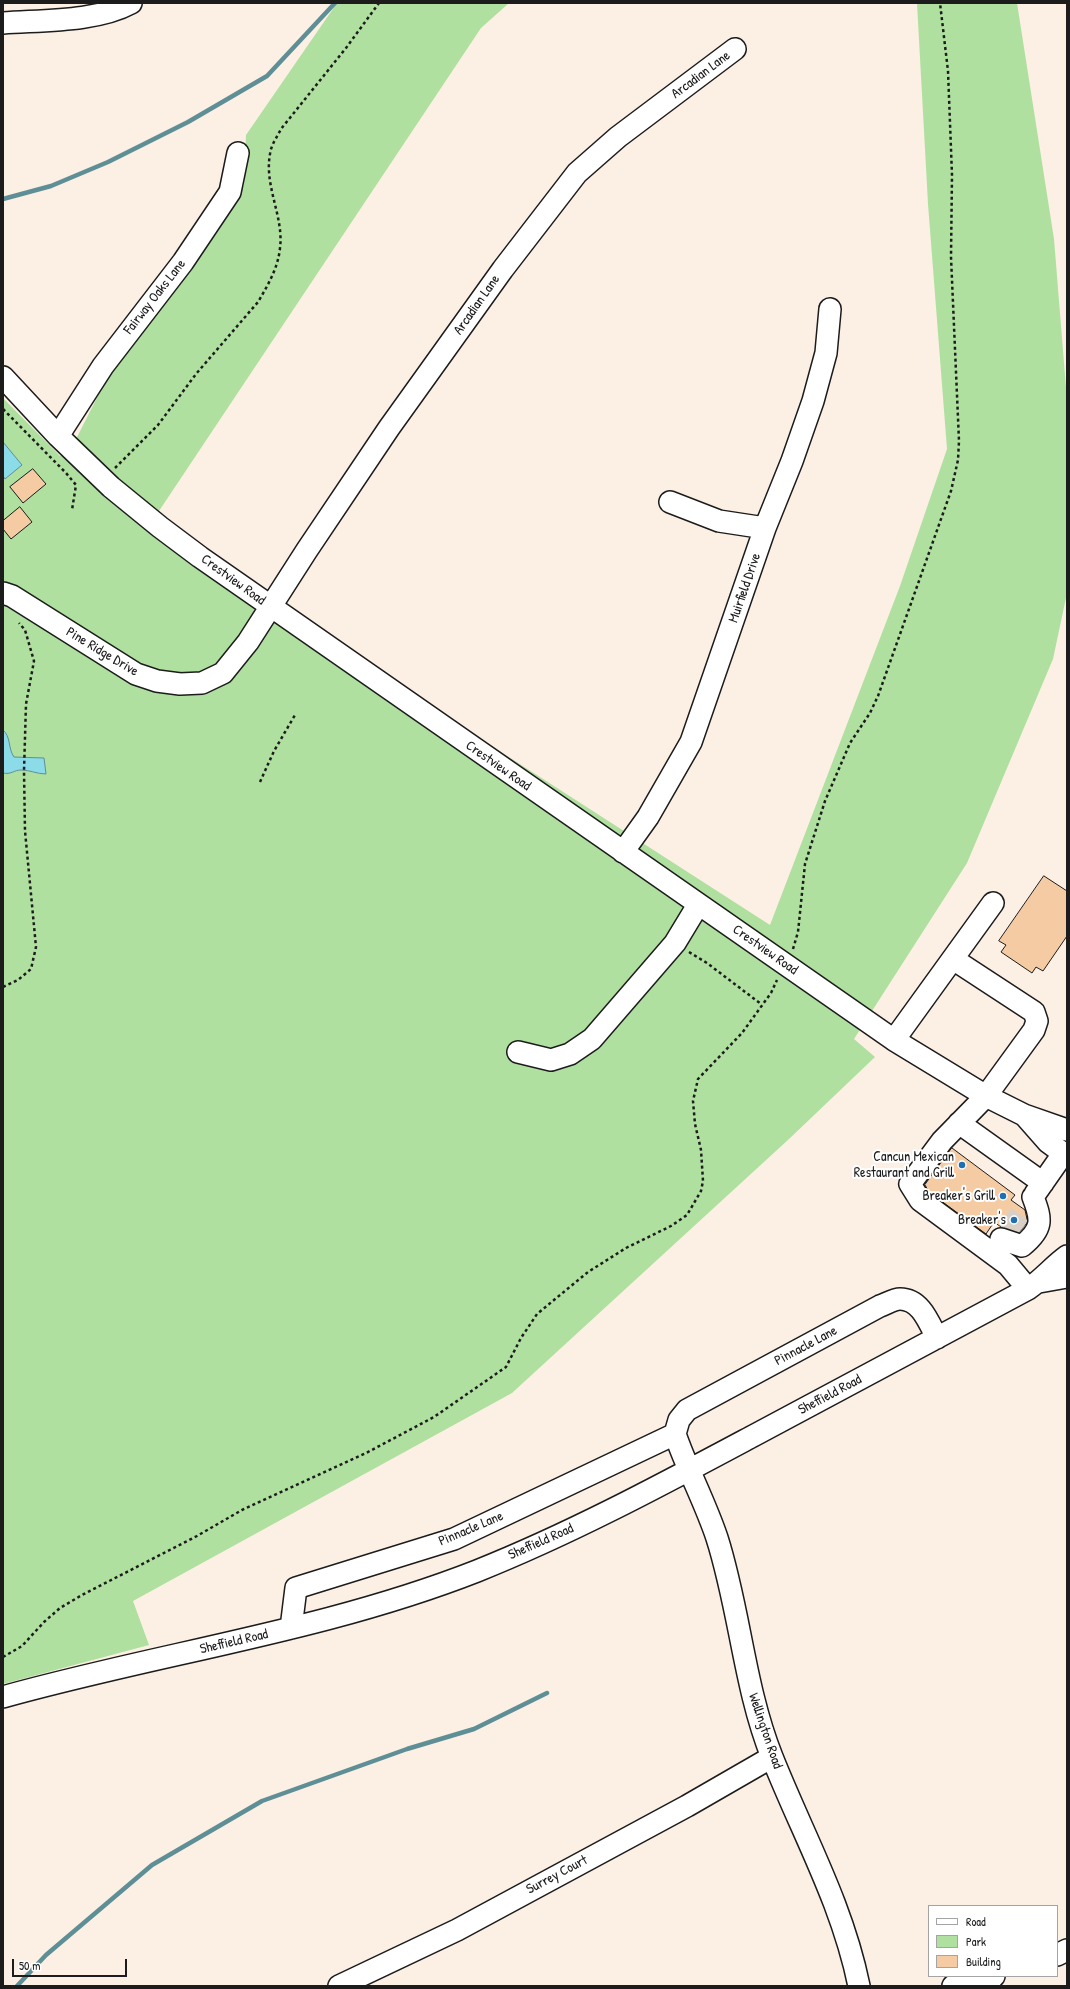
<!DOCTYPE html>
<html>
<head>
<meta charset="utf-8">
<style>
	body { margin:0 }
	#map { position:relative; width:1070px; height:1989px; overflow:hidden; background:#fcefe3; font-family:"Patrick Hand",sans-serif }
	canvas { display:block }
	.frame { position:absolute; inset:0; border:4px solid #1c1c1c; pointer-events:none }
	.legend { position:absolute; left:928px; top:1905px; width:130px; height:72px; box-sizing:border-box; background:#fff; border:1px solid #a4a4a4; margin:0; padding:5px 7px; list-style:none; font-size:12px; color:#1c1c1c }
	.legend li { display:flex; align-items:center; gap:8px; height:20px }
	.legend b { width:20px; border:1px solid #a4a4a4 }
	.scale { position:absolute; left:12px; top:1959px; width:115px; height:18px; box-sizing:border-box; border:2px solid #1c1c1c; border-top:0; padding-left:5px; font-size:12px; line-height:14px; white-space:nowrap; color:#1c1c1c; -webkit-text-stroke:3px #fff; paint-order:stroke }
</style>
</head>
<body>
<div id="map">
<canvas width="1070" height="1989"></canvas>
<div class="frame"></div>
<ul class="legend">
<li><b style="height:5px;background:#fff"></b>Road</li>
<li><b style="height:11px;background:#afe0a0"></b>Park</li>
<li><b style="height:11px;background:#f4cba3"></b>Building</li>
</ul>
<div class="scale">50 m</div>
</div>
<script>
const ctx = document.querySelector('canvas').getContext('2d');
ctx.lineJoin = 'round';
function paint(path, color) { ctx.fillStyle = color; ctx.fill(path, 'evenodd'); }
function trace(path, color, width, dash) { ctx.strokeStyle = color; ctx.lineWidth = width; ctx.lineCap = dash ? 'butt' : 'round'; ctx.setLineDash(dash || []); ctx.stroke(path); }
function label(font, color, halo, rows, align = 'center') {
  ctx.font = font + ' "Patrick Hand",sans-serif'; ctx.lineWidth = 4; ctx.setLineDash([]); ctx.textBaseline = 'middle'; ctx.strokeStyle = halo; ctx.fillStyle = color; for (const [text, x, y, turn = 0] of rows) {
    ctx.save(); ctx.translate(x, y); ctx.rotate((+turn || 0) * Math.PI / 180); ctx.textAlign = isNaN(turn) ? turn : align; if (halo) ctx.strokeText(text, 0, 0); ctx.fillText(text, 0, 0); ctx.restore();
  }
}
paint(new Path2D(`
	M337,3H509L481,28L157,514L411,694L770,925L900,586L947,449L928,204L917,3H1017L1054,239L1067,400V593L1053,659L967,863L854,1039L875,1057L789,1139L512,1393L133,1601L149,1645L3,1684V398L60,456L75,441L106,380L244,185L246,135Z`), '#afe0a0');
const water = new Path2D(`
	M3,442L22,465L5,479L3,476Z
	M3,730C11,736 8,749 14,757L44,758L46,774C37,774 30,770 21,770C14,770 11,775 3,773Z`);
paint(water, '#8bdbe8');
trace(water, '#5f8f96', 1);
trace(new Path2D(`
	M3,199L51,186L108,162L188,122L267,76L335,3
	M17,1986L46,1955L152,1865L262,1801L407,1749L474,1729L547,1693`), '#5f8f96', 4.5);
const building = new Path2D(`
	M33,469L46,484L23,503L10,487Z
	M20,507L32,522L11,539L3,529V521Z
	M1044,876L1067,891V936L1043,971L1036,967L1032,973L1001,952L1006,945L999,941Z
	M952,1148L1015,1195L1011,1200L1025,1210L1027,1219L1026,1224L1019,1232L1001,1227L994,1222L986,1234L929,1192L925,1185Z`);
paint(building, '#f4cba3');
trace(building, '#1c1c1c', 1);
trace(new Path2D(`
	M1007,1231L1024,1209`), '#dacfc5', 21, [21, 10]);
const minor = new Path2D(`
	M3,23C43,20 96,22 131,3
	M3,377L58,436L111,487L160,527L200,557L894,1040L986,1096L1024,1115L1067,1130
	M58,436L103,366L183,262L230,192L238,153
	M670,502L719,521L765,528
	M3,593L12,596L136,674L157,681L180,684L202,683L223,673L248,642L307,550L389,428L503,269L577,173L618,137L735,49
	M623,852L648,817L691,742L765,528L792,461L813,401L826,353L830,309
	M953,959L1034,1012L1037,1021L1034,1030L986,1096L942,1141L910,1184L920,1200L1008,1265L1028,1289
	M894,1040L993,903
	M518,1052L551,1060L570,1054L592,1039L675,943L698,905
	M1026,1117L1048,1142L1067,1156
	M959,1123L1043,1183
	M1035,1194L1063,1154
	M1001,1239L1022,1246C1043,1229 1042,1220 1033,1197
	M1039,1282L1067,1277
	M291,1628L296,1588L454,1539L675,1434
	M3,1697C160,1653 324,1631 477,1571C572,1533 663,1484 753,1436C845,1387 936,1338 1028,1289C1043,1279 1053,1266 1067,1256
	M1057,1955L1067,1950
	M339,1986L457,1930L687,1806L772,1757
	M859,1986C842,1903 803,1835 772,1757C744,1687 740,1610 717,1538C705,1502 687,1469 675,1434L679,1420L687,1410L880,1306C886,1304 894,1299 900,1299C921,1299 929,1323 937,1338
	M953,1986L994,1976`);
trace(minor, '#1c1c1c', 24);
trace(new Path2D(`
	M3,409L66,473L76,485L72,510
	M115,468L158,425L196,374L258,302C268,285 278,268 280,248C284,217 264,186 270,154C271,145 277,137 281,129L346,48L379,3
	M260,782L274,751L295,715
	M793,949L798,932L805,864L825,801L850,743L870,713L878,696L951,491L958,460L959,441L951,257L952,175L948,71L940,3
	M689,952L707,963L761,1004
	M3,987L18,980L31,969L36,947L25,831L24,771L26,704L34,661L25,630L19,623
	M3,1657L22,1646L44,1622L60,1608L82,1595L197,1536L242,1510L368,1452L434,1417L506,1367L521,1338L537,1314L588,1272L626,1248L671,1226L687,1215L701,1191L703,1181L701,1150L695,1124L693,1101L698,1079L742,1033L771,993L777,980`), '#1c1c1c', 2.5, [3, 3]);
trace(minor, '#fff', 21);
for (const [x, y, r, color] of [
	[962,1165,4,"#1f6fb2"],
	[1003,1196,4,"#1f6fb2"],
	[1014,1220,4,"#1f6fb2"]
]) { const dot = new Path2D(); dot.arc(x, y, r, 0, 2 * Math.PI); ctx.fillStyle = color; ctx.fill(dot); trace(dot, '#fff', 1.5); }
label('14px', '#1c1c1c', '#fff', [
	["Arcadian Lane",701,75,-37],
	["Fairway Oaks Lane",155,297,-52],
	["Arcadian Lane",477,305,-55],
	["Crestview Road",233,580,36],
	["Muirfield Drive",745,588,-71],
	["Pine Ridge Drive",102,652,31],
	["Crestview Road",498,766,35],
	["Crestview Road",765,950,35],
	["Pinnacle Lane",806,1346,-28],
	["Sheffield Road",830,1395,-28],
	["Pinnacle Lane",471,1529,-23],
	["Sheffield Road",541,1542,-24],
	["Sheffield Road",234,1642,-13],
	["Wellington Road",765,1731,71],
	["Surrey Court",557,1875,-28]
]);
label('14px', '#1c1c1c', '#fff', [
	["Cancun Mexican",954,1157],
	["Restaurant and Grill",954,1173],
	["Breaker's Grill",995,1196],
	["Breaker's",1006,1220]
], 'right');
</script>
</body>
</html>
